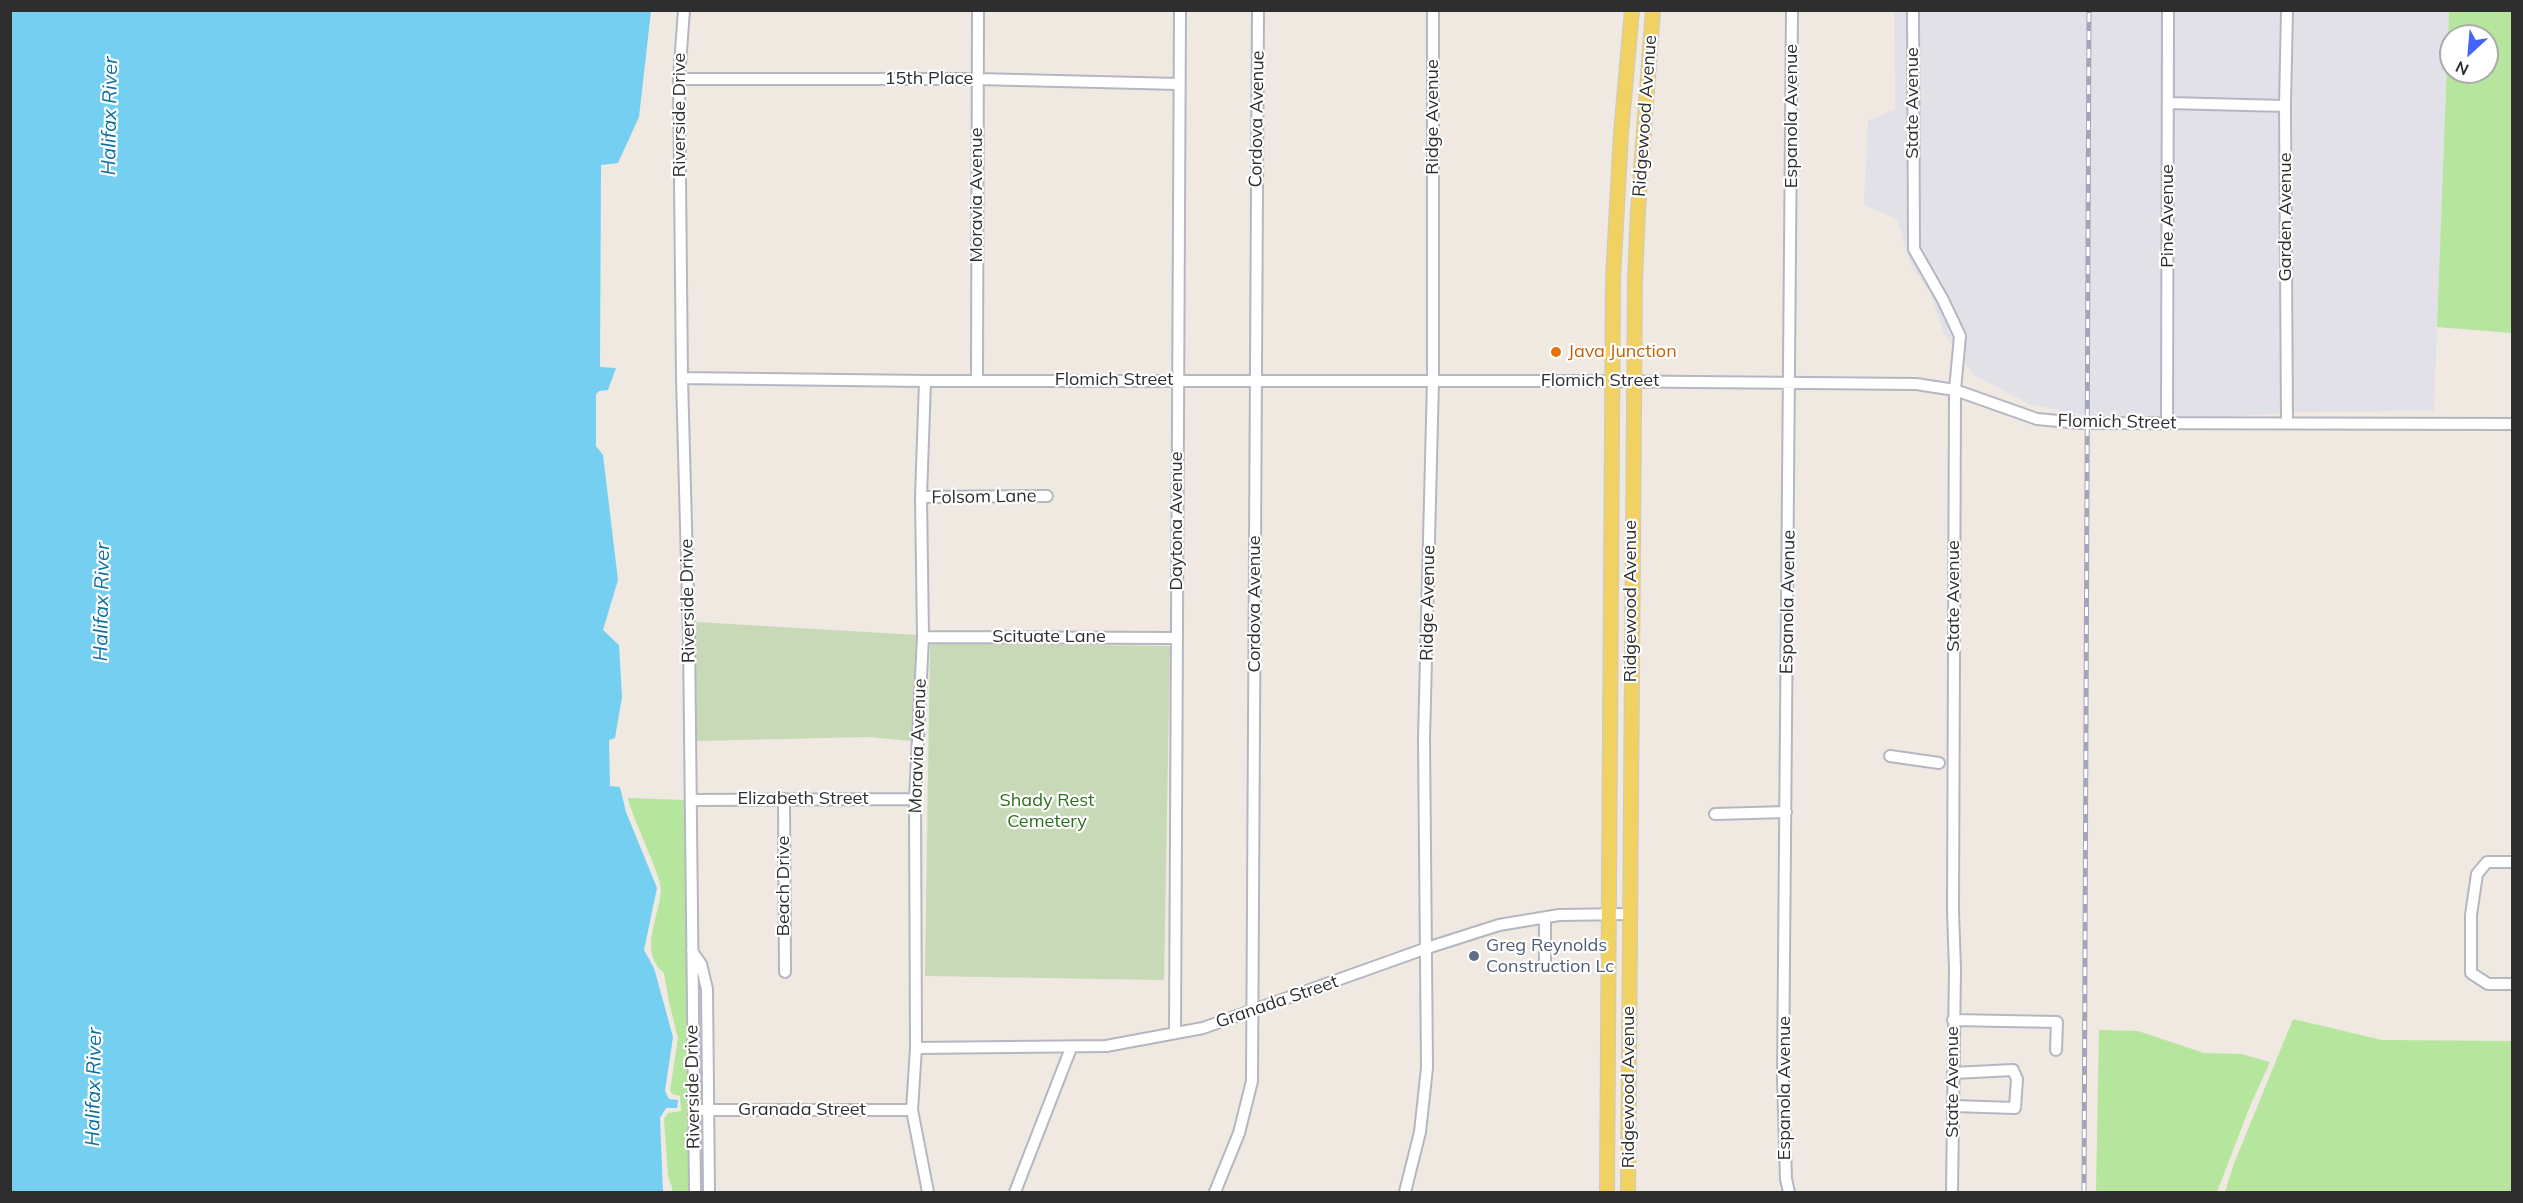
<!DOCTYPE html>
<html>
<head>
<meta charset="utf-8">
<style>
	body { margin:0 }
	#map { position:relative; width:2523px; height:1203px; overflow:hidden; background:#efe9e1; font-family:Mulish,sans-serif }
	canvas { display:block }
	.frame { position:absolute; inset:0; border:12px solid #2e2e2e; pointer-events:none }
	.north { position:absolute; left:2439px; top:24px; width:60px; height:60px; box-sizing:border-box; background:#fff; border:2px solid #ababab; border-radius:50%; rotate:206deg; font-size:16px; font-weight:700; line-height:24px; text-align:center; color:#2e2e2e }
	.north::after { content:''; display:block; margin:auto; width:21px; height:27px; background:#4264fb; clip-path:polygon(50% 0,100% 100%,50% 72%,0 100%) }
</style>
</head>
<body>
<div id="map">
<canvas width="2523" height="1203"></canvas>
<div class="frame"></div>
<div class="north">N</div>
</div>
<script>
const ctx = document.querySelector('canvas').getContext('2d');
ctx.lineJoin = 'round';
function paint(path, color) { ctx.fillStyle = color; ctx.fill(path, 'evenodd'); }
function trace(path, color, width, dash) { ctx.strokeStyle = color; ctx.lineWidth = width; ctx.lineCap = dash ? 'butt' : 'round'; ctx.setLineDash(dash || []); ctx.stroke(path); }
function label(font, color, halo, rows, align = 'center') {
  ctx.font = font + ' Mulish,sans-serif'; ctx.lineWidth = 4.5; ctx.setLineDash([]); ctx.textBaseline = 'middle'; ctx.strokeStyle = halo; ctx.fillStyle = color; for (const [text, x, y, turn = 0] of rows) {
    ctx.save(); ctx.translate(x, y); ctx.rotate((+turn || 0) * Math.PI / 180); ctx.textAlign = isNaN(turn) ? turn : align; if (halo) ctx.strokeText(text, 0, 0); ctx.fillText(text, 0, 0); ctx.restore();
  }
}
paint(new Path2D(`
	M1894,11H1908L1909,250L1919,272L1938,303L1954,338L1953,346L1944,334L1930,292L1911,266L1897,219L1864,205L1868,121L1895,109Z
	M1919,11H2162L2161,416H2087L2029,404L1974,375L1963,360L1965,333L1948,297L1919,247Z
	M2173,11H2282L2280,100L2173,97Z
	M2293,11H2449L2434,411L2293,412Z
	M2173,109L2280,112L2282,413L2225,417L2172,416Z`), '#e3e1e8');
paint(new Path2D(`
	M2449,11H2512V333L2437,327ZM2451,36H2487V72H2451Z
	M628,798L686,800L687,948L685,950L687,953V1116L690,1192H672V1187L668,1176L664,1119L668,1113L681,1111L680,1096L672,1094L670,1090L678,1038L669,1002L664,973C638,952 659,918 661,890C662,877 632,818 628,798Z
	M2293,1019L2382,1040L2512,1041V1192H2225L2233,1166Z
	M2099,1030L2138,1031L2204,1053L2241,1054L2270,1062L2250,1106L2217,1192H2096Z`), '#b6e59e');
paint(new Path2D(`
	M696,622L917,635L912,741L868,737L696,741Z
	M930,643L1170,646L1164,980L925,976Z`), '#c8d9b8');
paint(new Path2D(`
	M10,11H651L639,117L618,163L601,165L600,367L616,368L608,390L599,391L596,395V446L603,455L618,580L603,630L619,645L622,697L615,738L609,740L610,786L620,787L626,812L657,888L644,950L654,968L673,1037L665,1091L669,1099L678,1100L677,1108H666L660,1118L663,1192H11Z`), '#75cff0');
const minor = new Path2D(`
	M684,10L679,79L682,378L689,637L695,1192
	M1913,10L1914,249L1943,300L1960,336L1955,390L1953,911L1955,969L1952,1192
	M2287,10L2285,106L2287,423
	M679,79H977L1179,84
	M2168,103L2285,106
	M682,378L925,381H1585L1916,384L1955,390L2037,419L2080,423L2512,424
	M977,380L978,10
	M925,381L921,497L923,637L915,799L916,1048L912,1110L928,1192
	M2167,422L2168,10
	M921,497L1047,496
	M923,637L1176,638
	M1890,756L1939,763
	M784,799L785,972
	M692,800L915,799
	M1715,814L1786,812
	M2512,862H2487L2477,874L2471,915V973L2488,984H2512
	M692,951L701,964L707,989L709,1192
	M1545,966V918
	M1953,1020L2057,1022L2056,1050
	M1175,1032L1180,10
	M916,1048L1106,1046L1203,1028L1427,948L1499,925L1559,915L1630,914
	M1953,1106L2015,1108L2017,1079L2013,1070L1953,1073
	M702,1110H912
	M1015,1192L1071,1048
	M1215,1192L1239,1133L1252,1081L1258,10
	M1405,1192L1420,1132L1427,1068L1424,738L1433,381V10
	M1789,1192L1786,1179L1783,1078L1792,10`);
const major = new Path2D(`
	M1607,1192L1613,279L1621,133L1632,10
	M1628,1192L1635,280L1638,210L1653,10`);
trace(minor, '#b4b7c1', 14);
trace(major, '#c9c9c9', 16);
trace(minor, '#fff', 10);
trace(major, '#f2d163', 14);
const rail = new Path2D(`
	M2084,1192L2089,10`);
trace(rail, '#a3a6b8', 5);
trace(rail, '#fff', 3, [9]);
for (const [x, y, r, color] of [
	[1556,352,6,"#e8710a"],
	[1474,956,6,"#5c6f8a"]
]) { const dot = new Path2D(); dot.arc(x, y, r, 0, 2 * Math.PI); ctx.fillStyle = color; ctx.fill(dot); trace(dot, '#fff', 2); }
label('18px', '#2e2e2e', '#fff', [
	["15th Place",929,79],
	["State Avenue",1913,103,-90],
	["Riverside Drive",680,115,-90],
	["Ridgewood Avenue",1645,116,-86],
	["Espanola Avenue",1792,116,-90],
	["Ridge Avenue",1433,117,-90],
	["Cordova Avenue",1257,119,-89],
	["Moravia Avenue",977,195,-90],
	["Pine Avenue",2168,216,-90],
	["Garden Avenue",2286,217,-90],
	["Flomich Street",1114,380],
	["Flomich Street",1600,381],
	["Flomich Street",2117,422,1],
	["Folsom Lane",984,497,-1],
	["Daytona Avenue",1177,521,-90],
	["State Avenue",1954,596,-90],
	["Riverside Drive",688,601,-91],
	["Ridgewood Avenue",1631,601,-90],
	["Espanola Avenue",1788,602,-89],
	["Ridge Avenue",1428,603,-89],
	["Cordova Avenue",1255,604,-90],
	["Scituate Lane",1049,637],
	["Moravia Avenue",918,746,-88],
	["Elizabeth Street",803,799],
	["Beach Drive",784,886,-90],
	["Granada Street",1277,1002,-19],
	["State Avenue",1953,1082,-90],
	["Riverside Drive",693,1087,-91],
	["Ridgewood Avenue",1629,1087,-90],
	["Espanola Avenue",1785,1088,-90],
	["Granada Street",802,1110]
]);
label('18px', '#c56008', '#fff', [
	["Java Junction",1568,352]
], 'left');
label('18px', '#2c6e1b', '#fff', [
	["Shady Rest",1047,801],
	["Cemetery",1047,822]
]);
label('18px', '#4e5e75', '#fff', [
	["Greg Reynolds",1486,946],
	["Construction Lc",1486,967]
], 'left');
label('italic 20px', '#0d6fa3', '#fff', [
	["Halifax River",110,116,-89],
	["Halifax River",102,602,-89],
	["Halifax River",94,1087,-89]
]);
</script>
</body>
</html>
